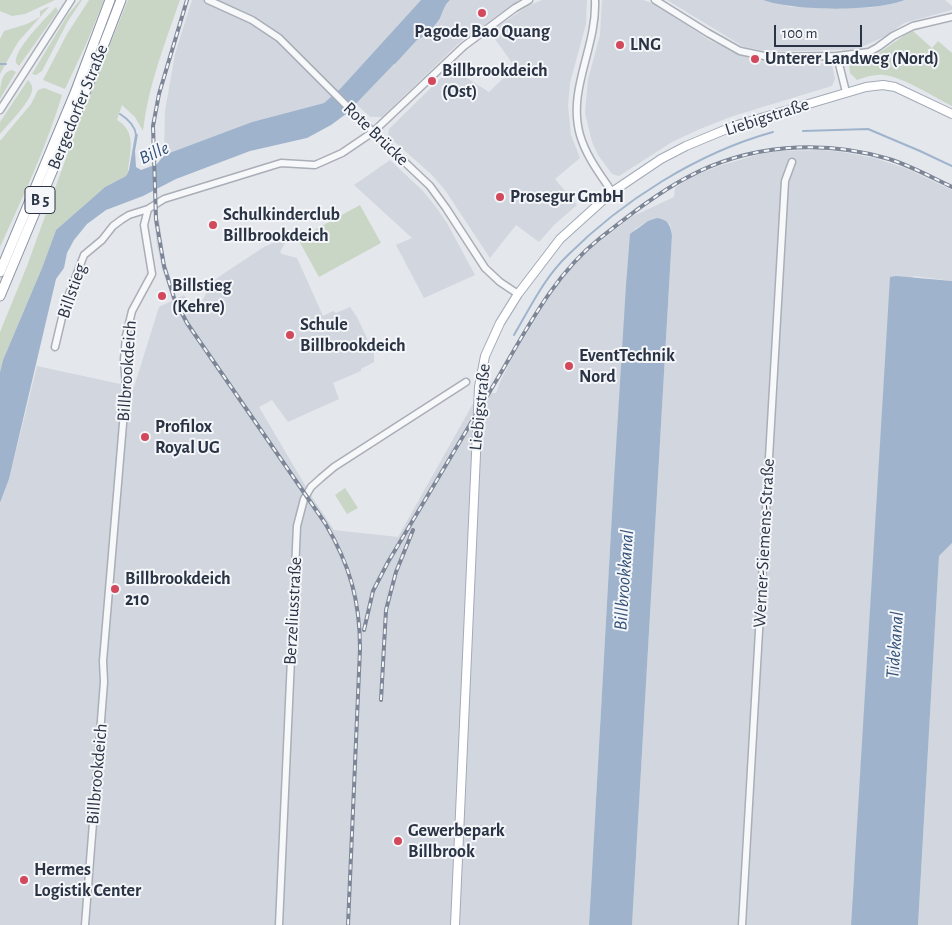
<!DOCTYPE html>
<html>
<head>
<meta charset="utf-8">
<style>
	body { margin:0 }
	#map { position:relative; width:952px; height:925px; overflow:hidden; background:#e4e7ec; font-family:"Alegreya Sans",sans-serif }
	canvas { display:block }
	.scale { position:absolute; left:774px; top:25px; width:88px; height:22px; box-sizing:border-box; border:2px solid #2b3445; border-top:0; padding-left:6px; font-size:15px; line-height:18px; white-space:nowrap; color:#2b3445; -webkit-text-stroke:4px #f4f6f9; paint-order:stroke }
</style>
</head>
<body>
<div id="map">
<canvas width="952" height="925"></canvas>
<div class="scale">100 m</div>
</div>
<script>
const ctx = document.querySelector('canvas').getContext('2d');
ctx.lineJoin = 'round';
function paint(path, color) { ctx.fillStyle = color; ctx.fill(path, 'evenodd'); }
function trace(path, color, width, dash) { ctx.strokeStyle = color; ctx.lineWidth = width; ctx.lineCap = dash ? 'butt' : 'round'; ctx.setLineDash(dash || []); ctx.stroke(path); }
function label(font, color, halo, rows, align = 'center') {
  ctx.font = font + ' "Alegreya Sans",sans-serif'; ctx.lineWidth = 4; ctx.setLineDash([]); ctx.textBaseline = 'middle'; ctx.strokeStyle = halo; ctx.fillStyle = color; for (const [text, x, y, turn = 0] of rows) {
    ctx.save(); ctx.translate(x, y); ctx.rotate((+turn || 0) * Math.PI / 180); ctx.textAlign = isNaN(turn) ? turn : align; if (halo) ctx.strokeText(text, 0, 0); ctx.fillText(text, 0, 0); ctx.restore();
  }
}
paint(new Path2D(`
	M192,0H421L340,89L324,103L252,122L164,155L165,111L175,54Z
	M450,0H519L459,43L382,117H370L355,103L394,63L395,64L417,40L421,39Z
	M542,0H587L586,24L570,83L568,106L571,135L580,158L555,179L577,205L555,224L539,242L516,225L490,258L445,190L431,174L388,136L389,129L451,68L489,92L515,67L490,32L528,6Z
	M602,0H643L655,4L709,40L740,54L756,60L774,61L775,64L829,63L832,65L835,79L832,86L733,116L700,129L672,142L619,176L612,174L598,155L592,142L585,113L588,79L600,35Z
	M667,0H763L791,7L868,8L897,3L905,0H945L952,6V10L904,23L886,36L857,49L772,52L744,47Z
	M822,150L842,152L874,158L905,168L952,190V281L913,276L853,885L851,925H632L672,235L670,224L648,221L635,229L612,513L589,925H0V504L9,479L37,366L134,387L159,307L184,295L197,312L211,283L223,274L264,247L277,241L285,243L280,252L282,254L297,258L323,316L333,311L336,313L350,307L357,317L374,353V362L361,369V371L333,383L339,399L288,422L272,400L259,407L312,497L334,530L398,537L479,393H496L500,382L512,358L545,303L569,270L589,250L631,217L674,197L675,188L691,177L719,166L760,154L779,151Z
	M390,160L423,191L436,207L447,223L475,275L424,298L396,245L412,238L354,185Z
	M159,219L165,261L176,296L172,298L162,269L157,245L154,220Z
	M952,543V925H918L939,556Z`), '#d2d6de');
paint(new Path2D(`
	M0,0H55L25,14L12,16L0,11Z
	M80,0H82L68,21L42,71L36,75L32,74L67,16Z
	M89,0H104L87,42L65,89L43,80L67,34Z
	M128,0H180C165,43 148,86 143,131L135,117L122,105L117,120C137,132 130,151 128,171L126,176L105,187L56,230L42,268L3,360L0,372V332L27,266L83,111Z
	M48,7H49L18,42L0,74V39L4,31L27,24L40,17V11Z
	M56,7L58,11L19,66L16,63C13,50 46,18 56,7Z
	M913,31L932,48L938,41L952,53V106C934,97 903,77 884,75C875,74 866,77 857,80L850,73L849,64L852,61H867L905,35Z
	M12,70L16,72L0,99C0,89 0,72 12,70Z
	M28,80C31,83 33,86 32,91C28,105 9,123 0,134V122Z
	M44,88L62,95C46,148 23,197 0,247V141L31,104L38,90Z
	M360,205L381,243L319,277L298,239Z
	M345,488L358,508L347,514L335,495Z`), '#c9d6c5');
paint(new Path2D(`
	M421,0H450C444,6 443,11 440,18C436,25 424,38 417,40L395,64H394L346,114L331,125L307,138L250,151L176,179L143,196L106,210L87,224L74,240L67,253L64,268L56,279L9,479L0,503V372L3,360L42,268L56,230L105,187L126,176L129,170L135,135L138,134L135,151L136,167L141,170L157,164L164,155L252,122L324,103L340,89Z
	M763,0H905C875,12 794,11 763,0Z
	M657,218C668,220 670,224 672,235L632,925H589L612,513L626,285L630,234L648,221Z
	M896,276L952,281V543L939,556L918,925H851L890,277Z`), '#9fb4cc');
trace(new Path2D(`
	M0,64H6
	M120,114C128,119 135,125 136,135
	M803,131L868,129L920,151L952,166
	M514,335C530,308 544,278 567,256C622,201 697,153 773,132`), '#9fb4cc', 2);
const minor = new Path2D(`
	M208,0L252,20L279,38L373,132L430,186L446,208L485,268L500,282L518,294
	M595,0C597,48 567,89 580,135C586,156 600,174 612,192
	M655,0L708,33L740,51L769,57L837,56L869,52L878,47L893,36L913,26L952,17
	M837,56L846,92
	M0,110L71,0
	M55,347L65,305L84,255L102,240L113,226L121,220L129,215L148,209L164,199L281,163L315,165L342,153L373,132L464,46L515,8L529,0
	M85,925L104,682L103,661L126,388L124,360L126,336L132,311L152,274L144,225L148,209
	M279,925L297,526L304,499L311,487L321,478L334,467L466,382
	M742,925L785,181L792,162`);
const major = new Path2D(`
	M455,925L479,387L485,356L500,323L518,294L560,239L612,192L661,159L686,146L734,126L866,87L883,85L895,87L952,114`);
const highway = new Path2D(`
	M0,272L75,93L110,0
	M0,296L89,83L121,0`);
trace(minor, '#a9aeb7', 9);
trace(major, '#a3abb8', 10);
trace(highway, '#8b94a3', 11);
trace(minor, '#f7f8fa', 6);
trace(major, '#fff', 8);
trace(highway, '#fff', 9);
const rail = new Path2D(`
	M187,0L159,94L153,126L156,219L164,266L174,298L187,323L325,523C350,565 360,601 360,649L348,925
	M364,630L373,591L388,562C425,500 462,438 499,376C528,327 554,275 599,239C626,218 656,194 686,178C748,144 822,139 889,159C911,166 931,177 952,187
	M381,700L386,610L396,572L413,530`);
trace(rail, '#7d8696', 4);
trace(rail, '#f4f6f9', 2, [5.5]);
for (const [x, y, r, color] of [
	[482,13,5,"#d1495b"],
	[620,45,5,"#d1495b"],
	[755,59,5,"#d1495b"],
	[432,81,5,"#d1495b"],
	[500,197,5,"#d1495b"],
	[213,225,5,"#d1495b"],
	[162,296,5,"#d1495b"],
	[290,335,5,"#d1495b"],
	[569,366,5,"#d1495b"],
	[145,437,5,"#d1495b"],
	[115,589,5,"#d1495b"],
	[398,841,5,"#d1495b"],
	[24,880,5,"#d1495b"]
]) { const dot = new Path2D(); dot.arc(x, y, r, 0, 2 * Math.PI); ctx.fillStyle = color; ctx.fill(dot); trace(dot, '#f4f6f9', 2); }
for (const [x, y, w] of [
	[40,200,30]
]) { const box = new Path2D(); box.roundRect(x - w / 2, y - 13.5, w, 27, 4); ctx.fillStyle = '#f4f6f9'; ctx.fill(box); trace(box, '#2b3445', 1); }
label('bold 16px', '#2b3445', null, [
	["B 5",40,200]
]);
label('bold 18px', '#2b3445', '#f4f6f9', [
	["Pagode Bao Quang",482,32,"center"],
	["LNG",630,45],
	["Unterer Landweg (Nord)",765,59],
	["Billbrookdeich",442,71],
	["(Ost)",442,92],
	["Prosegur GmbH",510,197],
	["Schulkinderclub",223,215],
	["Billbrookdeich",223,236],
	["Billstieg",172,286],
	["(Kehre)",172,307],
	["Schule",300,325],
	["Billbrookdeich",300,346],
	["EventTechnik",579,356],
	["Nord",579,377],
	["Profilox",155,427],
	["Royal UG",155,448],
	["Billbrookdeich",125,579],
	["210",125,600],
	["Gewerbepark",408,831],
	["Billbrook",408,852],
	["Hermes",34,870],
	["Logistik Center",34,891]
], 'left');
label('18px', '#2b3445', '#f4f6f9', [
	["Bergedorfer Straße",78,107,-68],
	["Liebigstraße",767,117,-18],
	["Rote Brücke",376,134,44],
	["Billstieg",72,291,-71],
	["Billbrookdeich",127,371,-86],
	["Liebigstraße",480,407,-84],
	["Werner-Siemens-Straße",764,543,-87],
	["Berzeliusstraße",293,611,-87],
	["Billbrookdeich",97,774,-85]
]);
label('italic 19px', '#34527a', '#f4f6f9', [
	["Bille",154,153,-24],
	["Billbrookkanal",624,580,-86],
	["Tidekanal",895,645,-86]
]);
</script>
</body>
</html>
